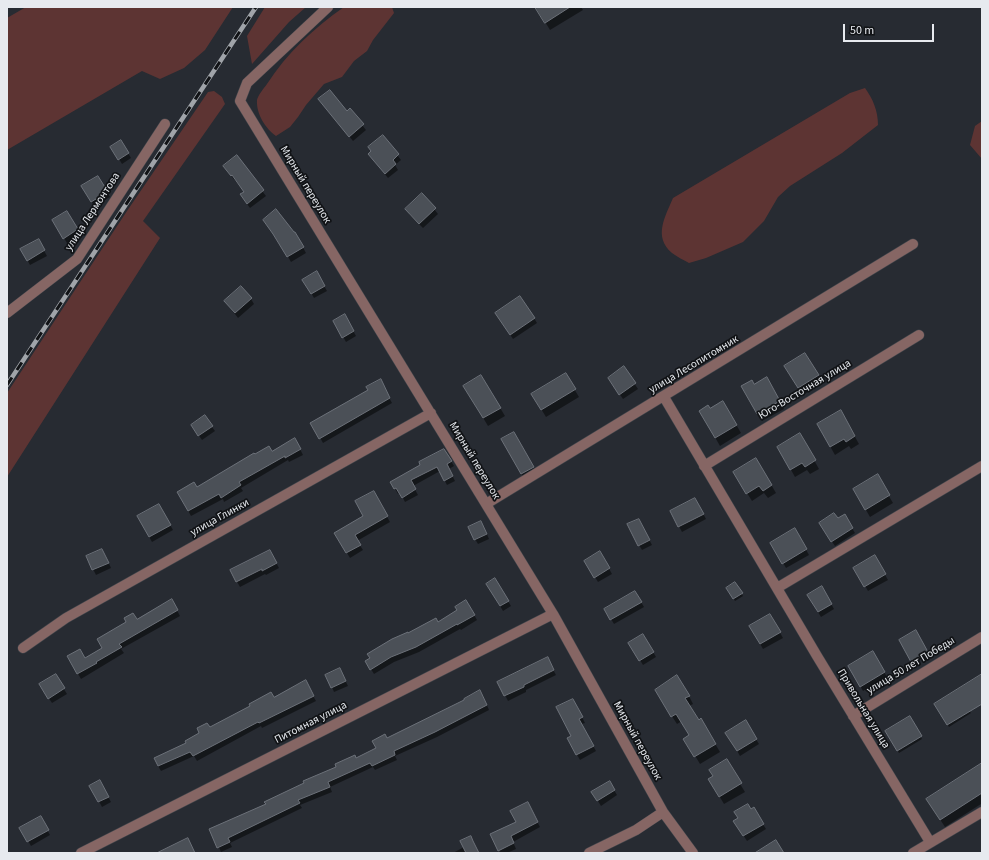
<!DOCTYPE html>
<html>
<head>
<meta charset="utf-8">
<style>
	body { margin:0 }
	#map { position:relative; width:989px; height:860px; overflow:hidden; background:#272b32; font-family:"Source Sans 3",sans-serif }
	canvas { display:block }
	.frame { position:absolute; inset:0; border:8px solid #e7eaef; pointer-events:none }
	.scale { position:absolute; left:843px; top:24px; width:91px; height:18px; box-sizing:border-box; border:2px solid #e7eaef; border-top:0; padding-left:5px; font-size:12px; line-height:14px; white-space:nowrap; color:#e7eaef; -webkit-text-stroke:3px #111316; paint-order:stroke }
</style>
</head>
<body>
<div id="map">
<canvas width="989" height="860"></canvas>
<div class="frame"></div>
<div class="scale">50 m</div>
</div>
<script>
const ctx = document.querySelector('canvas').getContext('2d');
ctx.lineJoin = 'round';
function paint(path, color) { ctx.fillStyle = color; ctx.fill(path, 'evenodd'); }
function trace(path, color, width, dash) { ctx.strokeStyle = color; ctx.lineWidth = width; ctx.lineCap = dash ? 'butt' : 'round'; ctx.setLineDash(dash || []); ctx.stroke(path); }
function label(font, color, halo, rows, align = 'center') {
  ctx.font = font + ' "Source Sans 3",sans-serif'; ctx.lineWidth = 3.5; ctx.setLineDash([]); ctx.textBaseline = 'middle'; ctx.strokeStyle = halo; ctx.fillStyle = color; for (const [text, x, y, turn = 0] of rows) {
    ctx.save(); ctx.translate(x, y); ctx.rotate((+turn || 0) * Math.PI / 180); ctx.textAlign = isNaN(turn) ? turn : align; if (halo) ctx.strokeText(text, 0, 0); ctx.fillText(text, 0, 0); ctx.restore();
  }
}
paint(new Path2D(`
	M26,7H233L205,50L184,68L160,79L142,71L7,150V18Z
	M265,7H306L289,22L252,64L247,36Z
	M344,7H392L394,13L373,40L367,51L354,61L342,77L324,84L306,105L298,117L290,127L276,136C266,129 256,114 257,100C258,95 264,88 267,84C287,53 314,28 344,7Z
	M865,88C873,99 878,111 878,125L842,153L790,186L778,197L764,221L743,242L706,258L689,263C684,260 677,257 672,253C653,237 665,217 673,198L850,93Z
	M214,91L222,97L225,104L143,221L160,238L7,477V393L127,211L208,92Z
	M982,121V159L970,145L975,126Z`), '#5d3433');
paint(new Path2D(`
	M536,7H581L583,10L550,30Z
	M320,100L347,113L350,110L366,130L353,141Z
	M383,136L401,160L395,165L398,170L388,178L369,155Z
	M121,141L131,158L122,164L112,147Z
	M236,157L266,196L250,208L244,200L245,192L227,171Z
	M98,177L110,197L94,206L83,186Z
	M422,194L438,214L423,228L409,214Z
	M67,212L80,235L67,243L53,220Z
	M295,233L306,253L291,262L278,239Z
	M38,240L47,256L30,265L22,250Z
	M316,272L327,291L314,298L304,280Z
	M251,299L254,304L238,318L225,301Z
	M345,316L356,336L346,342L335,322Z
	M499,318H534L537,323L513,339Z
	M805,354L823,383L803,395L785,366Z
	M624,368L638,389L623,399L612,383Z
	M565,374L579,397L546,417L532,394Z
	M481,376L505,416L488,426L464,386Z
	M767,378L784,409L762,421L742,386L754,385Z
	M380,381L392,403L323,443L312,423L369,390Z
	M723,402L741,433L720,446L700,411L710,410Z
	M841,412L859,444L851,449L849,446L835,455L818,425Z
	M212,427L215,431L202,440L195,430Z
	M514,433L536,472L524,479L502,439Z
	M800,435L819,469L810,474L807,470L795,477L778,447Z
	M295,439L303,455L289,462L288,460L241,488L243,491L224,502L223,499L191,516L178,492L196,488L255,456L271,452Z
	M444,450L454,466L449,469L455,481L447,485L440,471L413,486L418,495L405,502L400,492L398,494L392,483Z
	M756,459L776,493L768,498L764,493L752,501L734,472Z
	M877,476L893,503L870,517L854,489Z
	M373,492L390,522L357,541L363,550L350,558L336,534L365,516Z
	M698,504L706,519L682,532L671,511Z
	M159,505L173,530L152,542L138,517Z
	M844,515L855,533L835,546L823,528Z
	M639,520L652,545L642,550L639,545Z
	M484,527L489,539L478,544L475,539Z
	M795,530L809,555L786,568L772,543Z
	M270,551L279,568L266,575L265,574L240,587L231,571Z
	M600,552L612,574L598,582L585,561Z
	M105,555L111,568L96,575L87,557Z
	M875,557L888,580L868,591L855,568Z
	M495,580L511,606L503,611L487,584Z
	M735,583L743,596L735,601L727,588Z
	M822,588L834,609L821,617L808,596Z
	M635,592L644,607L614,624L605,609Z
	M172,601L180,616L121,649L124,653L81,679L68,656L84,659L104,648L128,623L136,620Z
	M466,601L477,620L461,630L460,629L419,652L394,662L374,674L366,661L438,624L458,611Z
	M770,615L783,638L763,649L750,626Z
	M915,632L928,655L913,663L900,640Z
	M643,635L656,657L643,665L630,644Z
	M872,652L887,677L863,691L849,666Z
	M550,664L556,675L526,690V692L508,701L499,683Z
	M342,674L348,686L334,692L332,687Z
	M982,674V702L969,710L971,713L949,727L935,704Z
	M55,675L67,694L52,703L40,685Z
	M305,682L316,701L262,728L261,726L197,761L194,756L161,771L158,766L209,729L274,698Z
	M483,696L489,710L437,737L395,756L397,760L375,770L373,767L330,787L332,792L300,805L302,808L230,843L232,847L221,852L211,829L267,805L377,749L387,739L466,701Z
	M689,696L693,704L689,706L698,721L701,720L720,752L700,764L685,739L690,736L682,721L677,724L660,698Z
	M576,705L585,723L581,724L596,751L580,760L568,739L572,737Z
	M909,718L922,739L899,753L886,732Z
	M745,722L759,744L740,756L727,733Z
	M726,761L745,792L724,804L709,779L714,776Z
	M982,765V805L981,804L945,827L932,807Z
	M100,782L111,802L102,807L91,786Z
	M609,782L617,795L601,806L593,793Z
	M530,808L540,827L513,842L516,849L507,853H501L498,849Z
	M753,809L766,829L747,841L734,821Z
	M40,817L50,835L31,846L21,828Z
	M464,847L479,853H453Z`), '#0007');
const building = new Path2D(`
	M535,7H570L545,23Z
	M330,90L347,111L350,108L364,124L349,137L318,99Z
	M383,135L399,154L393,160L396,164L385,174L368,154L371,151L368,147Z
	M121,140L129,153L118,160L110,147Z
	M237,155L264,190L247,204L240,194L244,192L232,175L231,176L223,166Z
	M98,176L108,192L91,202L81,186Z
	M422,193L436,208L419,224L405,209Z
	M276,209L294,232H295L304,247L287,257L273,234L263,220Z
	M67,211L78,229L63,239L52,220Z
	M39,239L45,250L27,261L20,249Z
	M317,271L325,286L311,294L302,280Z
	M241,286L252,298L235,313L224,301Z
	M520,296L535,318L510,335L495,313Z
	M345,314L354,331L342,338L333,321Z
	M805,353L819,375L798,388L784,366Z
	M624,366L636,383L619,395L608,378Z
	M566,373L576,389L541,410L531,394Z
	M481,375L501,408L483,418L463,386Z
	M767,377L780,401L757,414L741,386L752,380L754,384Z
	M381,379L390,398L319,439L310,423L368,390L366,387Z
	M723,401L737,425L715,438L699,411L708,405L710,408Z
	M841,410L855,436L846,442L844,439L830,447L817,424Z
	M205,415L213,426L198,436L191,425Z
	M514,432L534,467L521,474L501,439Z
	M800,433L816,460L805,467L802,463L790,470L777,447Z
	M295,438L301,449L285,458V456L239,482L241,485L221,498L219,494L188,511L177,492L194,482L197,487L254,453L255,454L269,446L272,451Z
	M444,449L452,461L447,464L453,476L444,481L437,467L411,480L416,489L402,498L396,488L394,489L390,482L420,465L419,462Z
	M756,458L772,485L763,491L759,486L746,494L733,472Z
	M878,474L890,495L865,510L853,489Z
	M374,491L388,516L355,535L361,545L346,553L334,533L363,516L355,501Z
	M695,498L704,514L678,527L670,511Z
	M159,504L171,525L149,537L137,516Z
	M834,513L838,518L845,514L853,528L831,542L819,523Z
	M639,519L650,540L638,546L627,524Z
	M481,521L487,534L474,540L468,527Z
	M795,528L807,549L782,564L770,543Z
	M102,549L109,563L92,570L86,556Z
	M270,550L277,563L262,571V569L236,582L230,570Z
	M600,551L610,568L594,578L584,561Z
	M875,555L886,574L864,587L853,568Z
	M495,578L509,601L500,606L486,584Z
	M735,582L743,593L733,599L726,588Z
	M822,586L832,604L818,612L807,595Z
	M635,591L642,602L610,620L604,609Z
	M172,599L178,610L119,644L122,647L96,662L97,663L77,674L67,656L80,649L85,658L102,648L97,639L126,622L124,618L133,613L137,619Z
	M466,600L475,615L457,625V624L416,647L391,657L370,670L365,661L370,658L367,654L392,639L408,632V633L436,618L438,622L457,610L455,607Z
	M770,614L781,632L760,644L749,626Z
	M916,630L928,652L911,662L899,640Z
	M643,634L654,652L639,661L628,643Z
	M873,651L885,672L860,687L848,666Z
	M548,657L554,670L524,685V687L504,696L497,682Z
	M340,668L346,681L331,688L325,675Z
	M56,674L65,688L48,699L39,684Z
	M982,674V704L947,725L934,704Z
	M677,675L690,696L685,698L699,720L701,718L716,744L694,757L683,739L689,735L676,714L671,717L655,690Z
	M306,680L314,696L259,723L258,722L193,756L190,752L158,766L154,758L186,743L185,741L199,733L197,728L207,723L210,727L250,706L249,704L271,692L274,697Z
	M480,690L487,705L435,732L394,751L395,755L372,766L370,763L328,782L330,787L298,800L300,803L228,838L230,842L217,848L209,829L266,804L264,802L304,783L303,781L336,767L335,764L355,755L356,758L376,748L372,741L385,734L387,738L464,700V699Z
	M573,699L583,717L579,719L594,746L576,755L567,738L571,736L556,707Z
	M910,716L922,736L897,751L885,731Z
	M746,720L757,739L737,751L725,733Z
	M727,759L742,783L719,797L708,779L713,776L709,770Z
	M982,763V793L940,820L926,799Z
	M100,780L109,797L98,802L89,786Z
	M610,781L615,790L597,801L591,792Z
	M528,802L538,822L511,836L514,843L498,851L490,834L516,822L510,811Z
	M748,804L751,809L754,807L764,824L743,836L733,821L738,818L734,812Z
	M41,816L49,830L27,842L19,828Z
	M471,836L473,841L479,853H466L460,841Z
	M188,838L195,853H157Z
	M776,840L784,853H755Z`);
paint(building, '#4b5057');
trace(building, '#6c7179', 1);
const minor = new Path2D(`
	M328,7L247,83L240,101L553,614L663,812L693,853
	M7,313L77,259L165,124
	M664,397L817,656L930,842
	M704,466L919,335
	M486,504L913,244
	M777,588L982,466
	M23,648L66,618L431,413
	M853,716L982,637
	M81,853L553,614
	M589,853L636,830L663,812
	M913,853L982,812`);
trace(minor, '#42464c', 11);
trace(minor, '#866664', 10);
const rail = new Path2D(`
	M7,385L256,7`);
trace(rail, '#a0a4a9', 4.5);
trace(rail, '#111316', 3, [9]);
label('11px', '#e7eaef', '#111316', [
	["Мирный переулок",305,185,59],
	["улица Лермонтова",93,212,-57],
	["улица Лесопитомник",694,365,-31],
	["Юго-Восточная улица",805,390,-31],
	["Мирный переулок",474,461,59],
	["улица Глинки",220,518,-29],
	["улица 50 лет Победы",911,666,-31],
	["Привольная улица",863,709,59],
	["Питомная улица",311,723,-27],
	["Мирный переулок",637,741,61]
]);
</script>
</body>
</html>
